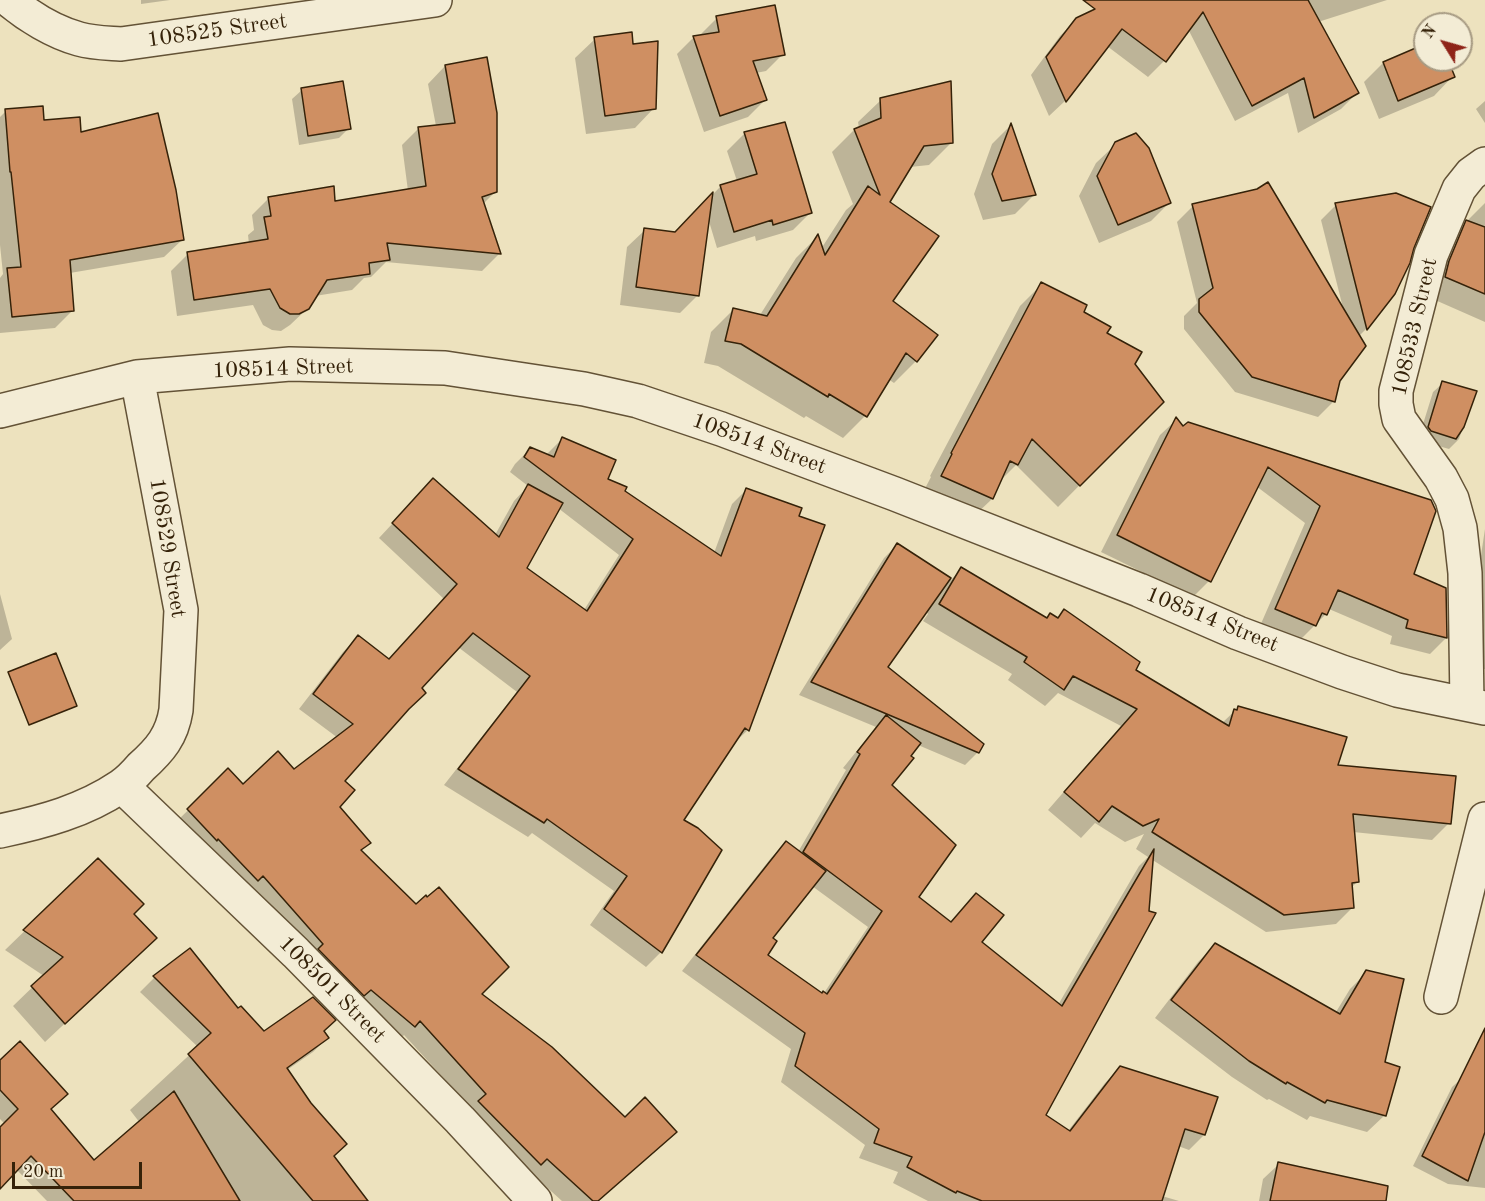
<!DOCTYPE html>
<html>
<head>
<meta charset="utf-8">
<style>
	body { margin:0 }
	#map { position:relative; width:1485px; height:1201px; overflow:hidden; background:#ede2be; font-family:"Old Standard TT",serif }
	canvas { display:block }
	.north { position:absolute; left:1413px; top:12px; width:60px; height:60px; box-sizing:border-box; background:#f3ecd5; border:2px solid #a79b83; border-radius:50%; rotate:307deg; font-size:16px; font-weight:700; line-height:24px; text-align:center; color:#352209 }
	.north::after { content:''; display:block; margin:auto; width:21px; height:27px; background:#8f2418; clip-path:polygon(50% 0,100% 100%,50% 72%,0 100%) }
	.scale { position:absolute; left:12px; top:1162px; width:130px; height:27px; box-sizing:border-box; border:3px solid #352209; border-top:0; padding-left:8px; font-size:18px; line-height:21px; white-space:nowrap; color:#352209; -webkit-text-stroke:4px #f3ecd5; paint-order:stroke }
</style>
</head>
<body>
<div id="map">
<canvas width="1485" height="1201"></canvas>
<div class="north">N</div>
<div class="scale">20 m</div>
</div>
<script>
const ctx = document.querySelector('canvas').getContext('2d');
ctx.lineJoin = 'round';
function paint(path, color) { ctx.fillStyle = color; ctx.fill(path, 'evenodd'); }
function trace(path, color, width, dash) { ctx.strokeStyle = color; ctx.lineWidth = width; ctx.lineCap = dash ? 'butt' : 'round'; ctx.setLineDash(dash || []); ctx.stroke(path); }
function label(font, color, halo, rows, align = 'center') {
  ctx.font = font + ' "Old Standard TT",serif'; ctx.lineWidth = 5; ctx.setLineDash([]); ctx.textBaseline = 'middle'; ctx.strokeStyle = halo; ctx.fillStyle = color; for (const [text, x, y, turn = 0] of rows) {
    ctx.save(); ctx.translate(x, y); ctx.rotate((+turn || 0) * Math.PI / 180); ctx.textAlign = isNaN(turn) ? turn : align; if (halo) ctx.strokeText(text, 0, 0); ctx.fillText(text, 0, 0); ctx.restore();
  }
}
paint(new Path2D(`
	M141,0H170L141,4Z
	M1115,0H1387L1318,22L1357,93L1341,109L1298,133L1288,93L1235,121L1188,29L1164,61L1148,77L1107,46L1065,101L1049,116L1031,75L1060,36L1077,19Z
	M717,18L783,54L766,71L756,73L765,100L748,117L704,132L677,54L694,37L700,36V35Z
	M595,39L654,108L635,128L586,134L575,58Z
	M1425,46V60H1446L1453,76L1434,96L1379,119L1364,82L1383,63Z
	M445,66L496,191L483,204L499,254L482,271L386,262L371,277L364,278L352,290L315,296L308,308L290,325L281,331L272,330L263,325L253,305L177,316L171,271L188,254L249,244L248,235L254,230L252,215L269,198L334,203L408,191L402,145L419,128L436,126L428,84Z
	M302,90L349,128L339,138L299,145L292,99Z
	M881,100L951,143L929,165L910,167L888,202L891,301L916,361L894,383L888,379L865,416L843,438L806,416L804,418L718,366L704,363L711,332L734,309L760,315L796,258L818,236L821,249L846,210L853,204L832,152L854,130L859,128L858,122Z
	M1485,101V123L1476,109Z
	M6,111L79,134L182,240L164,257L70,273L73,310L55,328L0,333V278L3,274L0,245V117Z
	M1010,126L1034,195L1015,214L983,220L974,194L992,144Z
	M745,133L810,213L793,230L756,241L755,236L717,248L708,218L697,296L680,313L620,305L627,247L645,230L675,233L721,186L737,181L727,151Z
	M1116,144L1170,202L1151,221L1099,243L1079,196L1096,163Z
	M1485,203V322L1426,296L1447,241Z
	M1336,205L1393,293L1366,329L1359,336L1338,380L1334,401L1318,417L1235,392L1184,329V316L1197,303L1177,222L1193,206L1343,308L1321,220Z
	M1042,284L1081,312L1105,334L1162,402L1058,507L1016,465L999,482L992,499L970,520L920,498L931,477L930,476L1020,306Z
	M1443,383L1475,392L1459,439L1449,449L1421,441L1419,437L1433,392Z
	M1176,420L1182,428L1430,501L1413,574L1445,589L1446,638L1430,654L1390,644L1392,636L1329,609L1326,614L1299,641L1260,626L1305,523L1256,486L1209,581L1193,597L1101,552L1160,435Z
	M562,439L606,480L714,553L732,504L747,489L748,730L733,744L681,821L661,952L646,967L590,925L614,891L532,833L528,837L444,785L517,692L458,647L420,687L410,708L343,781L338,807L368,843L360,851L479,994L625,1119L675,1132L660,1147L598,1201H562L531,1173L404,1035L399,1041L173,825L228,771L243,786L294,771L338,738L299,709L343,652L358,637L389,660L444,599L379,538L419,495L495,535L514,501L528,486L510,472L515,464L530,449L546,455ZM558,508L619,555L584,610L525,568Z
	M1485,529V669H1473L1472,614Z
	M897,545L951,580L961,569L1046,619H1057L1064,611L1134,671L1222,723L1239,707L1336,767L1449,823L1432,840L1353,832L1357,882L1351,888L1353,907L1336,924L1266,932L1151,859L1044,1115L1068,1131L1105,1083L1120,1068L1204,1135L1189,1150L1178,1146L1162,1196L1179,1201H928L893,1183L898,1172L859,1158L865,1145L781,1082L791,1049L682,971L771,858L786,843L798,852L846,770L843,768L876,727L799,695L884,558ZM926,612L928,614L923,621L1012,674L1008,680L1045,706L1058,693L1121,726L1048,810L1081,838L1095,823L1125,842L1144,834L1136,849L1148,857L1139,866L1058,1005L980,943L976,895L950,923L917,897L890,785L918,745L965,765L978,752L886,668ZM812,886L868,927L824,993L821,995L766,955L771,939Z
	M0,594L12,639L0,650Z
	M98,860L132,914L136,957L45,1042L13,1006L44,976L5,950Z
	M1215,945L1336,1012L1350,989L1367,972L1383,1063L1385,1115L1367,1132L1310,1116L1307,1120L1269,1099L1267,1100L1232,1077L1155,1018L1198,962Z
	M190,950L237,1011L264,1033L322,1032L327,1038L313,1052L287,1070L332,1157L369,1201H47L16,1169L0,1186V1129L5,1124L0,1119V1062L50,1109L94,1162L140,1123L130,1110L198,1047L140,992L154,978Z
	M1485,1074V1188L1448,1184L1413,1166L1452,1087L1462,1078Z
	M1279,1164L1347,1201H1259L1263,1179Z`), '#0003');
const building = new Path2D(`
	M1083,0H1308L1359,93L1314,118L1304,78L1252,106L1203,12L1166,62L1122,29L1066,102L1046,57L1076,18L1095,9Z
	M775,5L785,55L753,61L767,100L720,116L693,36L719,32L716,16Z
	M632,32L633,44L658,41L656,109L605,116L594,37Z
	M1425,44V60H1448L1455,77L1398,101L1383,62Z
	M487,57L497,113V192L482,197L501,254L387,243L390,260L369,263L370,274L327,280L309,309L299,314H290L280,308L270,289L194,300L187,252L268,239L264,217L271,216L268,197L334,186L335,201L426,186L418,127L455,123L445,65Z
	M343,81L351,129L308,136L301,88Z
	M951,81L953,143L924,146L890,202L939,236L893,301L938,335L917,362L906,353L867,417L829,394L828,397L741,344L725,341L733,308L767,316L818,234L825,255L868,186L880,195L854,129L881,118L880,98Z
	M43,106L44,120L80,117L81,132L158,113L176,190L184,240L70,260L74,311L12,317L7,268L21,267L11,172H10L5,109Z
	M785,122L812,213L773,225L772,220L734,232L720,185L757,174L744,132Z
	M1011,123L1036,195L1002,201L992,174Z
	M1136,133L1149,148L1171,203L1118,225L1097,176L1115,142Z
	M1268,182L1366,346L1340,381L1335,402L1252,377L1199,312V299L1213,288L1192,204L1257,189Z
	M713,192L699,296L636,287L644,228L675,232Z
	M1396,193L1431,207L1414,248L1410,263L1395,294L1367,330L1335,203Z
	M1466,220L1485,227V294L1445,277L1449,261Z
	M1041,282L1087,305L1084,312L1111,327L1107,333L1142,352L1135,364L1164,402L1080,486L1032,439L1018,465L1010,461L993,499L941,476L952,454L951,453Z
	M1442,381L1477,391L1464,427L1456,439L1431,431L1428,427Z
	M1176,417L1183,426L1188,422L1431,500L1436,511L1414,574L1446,588L1447,638L1406,628L1408,620L1338,590L1327,615L1322,613L1316,626L1275,609L1320,506L1268,467L1211,582L1117,535Z
	M562,437L616,460L608,479L627,487L625,491L721,556L746,488L802,508L799,516L825,525L749,731L745,728L684,820L698,828L722,850L662,953L604,909L627,876L547,819L544,823L458,769L530,676L473,633L422,688L426,693L409,709L345,781L355,790L340,807L371,843L361,850L416,904L426,895L427,897L439,887L509,967L482,994L552,1047L625,1117L645,1097L677,1132L598,1201H593L547,1159L541,1165L478,1101L486,1094L420,1021L415,1027L371,990L364,996L318,949L323,944L263,876L258,881L218,839L217,841L187,809L228,768L243,784L278,751L294,769L353,724L313,694L358,635L389,659L457,584L392,523L433,478L499,537L528,484L563,503L527,568L587,611L633,539L524,457L530,447L554,457Z
	M897,543L951,578L888,667L984,744L979,753L811,682Z
	M961,567L1047,618L1050,613L1058,618L1064,609L1140,662L1136,670L1229,726L1234,709L1237,710L1238,706L1347,737L1338,765L1456,776L1451,824L1353,814L1359,882L1352,883L1354,908L1284,915L1152,832L1159,819L1143,826L1112,806L1099,822L1064,792L1137,709L1073,676L1064,690L1024,662L1027,657L939,604Z
	M56,653L77,706L29,725L8,672Z
	M886,715L921,743L911,756L914,758L892,785L956,845L919,897L951,922L976,893L1004,915L982,942L1062,1006L1154,849L1149,911L1156,913L1046,1115L1070,1131L1120,1066L1218,1097L1205,1135L1185,1129L1162,1201H982L957,1191L956,1193L907,1167L912,1157L874,1143L879,1129L795,1066L805,1033L696,955L786,841L826,871L773,938L777,941L768,955L822,993L823,991L827,994L882,911L803,852L860,754L857,752Z
	M98,858L144,904L134,914L157,938L65,1024L31,986L63,957L23,930Z
	M1215,943L1340,1014L1366,970L1404,979L1385,1062L1400,1067L1386,1116L1327,1100L1325,1103L1287,1082L1286,1084L1249,1061L1171,1000Z
	M190,948L238,1008L241,1006L264,1031L313,997L336,1020L324,1031L329,1038L287,1068L311,1103L347,1144L334,1156L368,1201H313L188,1054L211,1033L153,976Z
	M1485,1028V1132L1468,1181L1422,1156Z
	M20,1041L68,1094L51,1109L94,1160L174,1091L240,1201H74L31,1156L0,1189V1127L18,1109L0,1090V1060Z
	M1278,1162L1388,1186L1386,1201H1270Z`);
paint(building, '#cf8f62');
trace(building, '#352209', 1.5);
const minor = new Path2D(`
	M9,0C28,16 54,32 79,39C93,43 107,43 121,44L435,0
	M0,411L137,377L290,364L445,368L584,389L638,401L721,429L895,494L1139,590L1238,633L1342,672L1397,690L1485,708
	M1467,704L1465,573L1460,528L1452,499L1441,478L1399,419L1396,404V391L1431,255L1459,189L1471,174L1485,164
	M122,786L296,953L460,1120L535,1201
	M0,831C43,822 84,811 121,786C128,781 135,774 141,767C160,750 172,736 176,710L181,610L137,377
	M1441,997L1485,819`);
trace(minor, '#635236', 36);
trace(minor, '#f3ecd5', 33);
label('22px', '#352209', '#f3ecd5', [
	["108525 Street",217,31,-8],
	["108533 Street",1415,327,-77],
	["108514 Street",283,369,-2],
	["108514 Street",759,444,20],
	["108529 Street",167,548,81],
	["108514 Street",1212,620,22],
	["108501 Street",332,990,45]
]);
</script>
</body>
</html>
